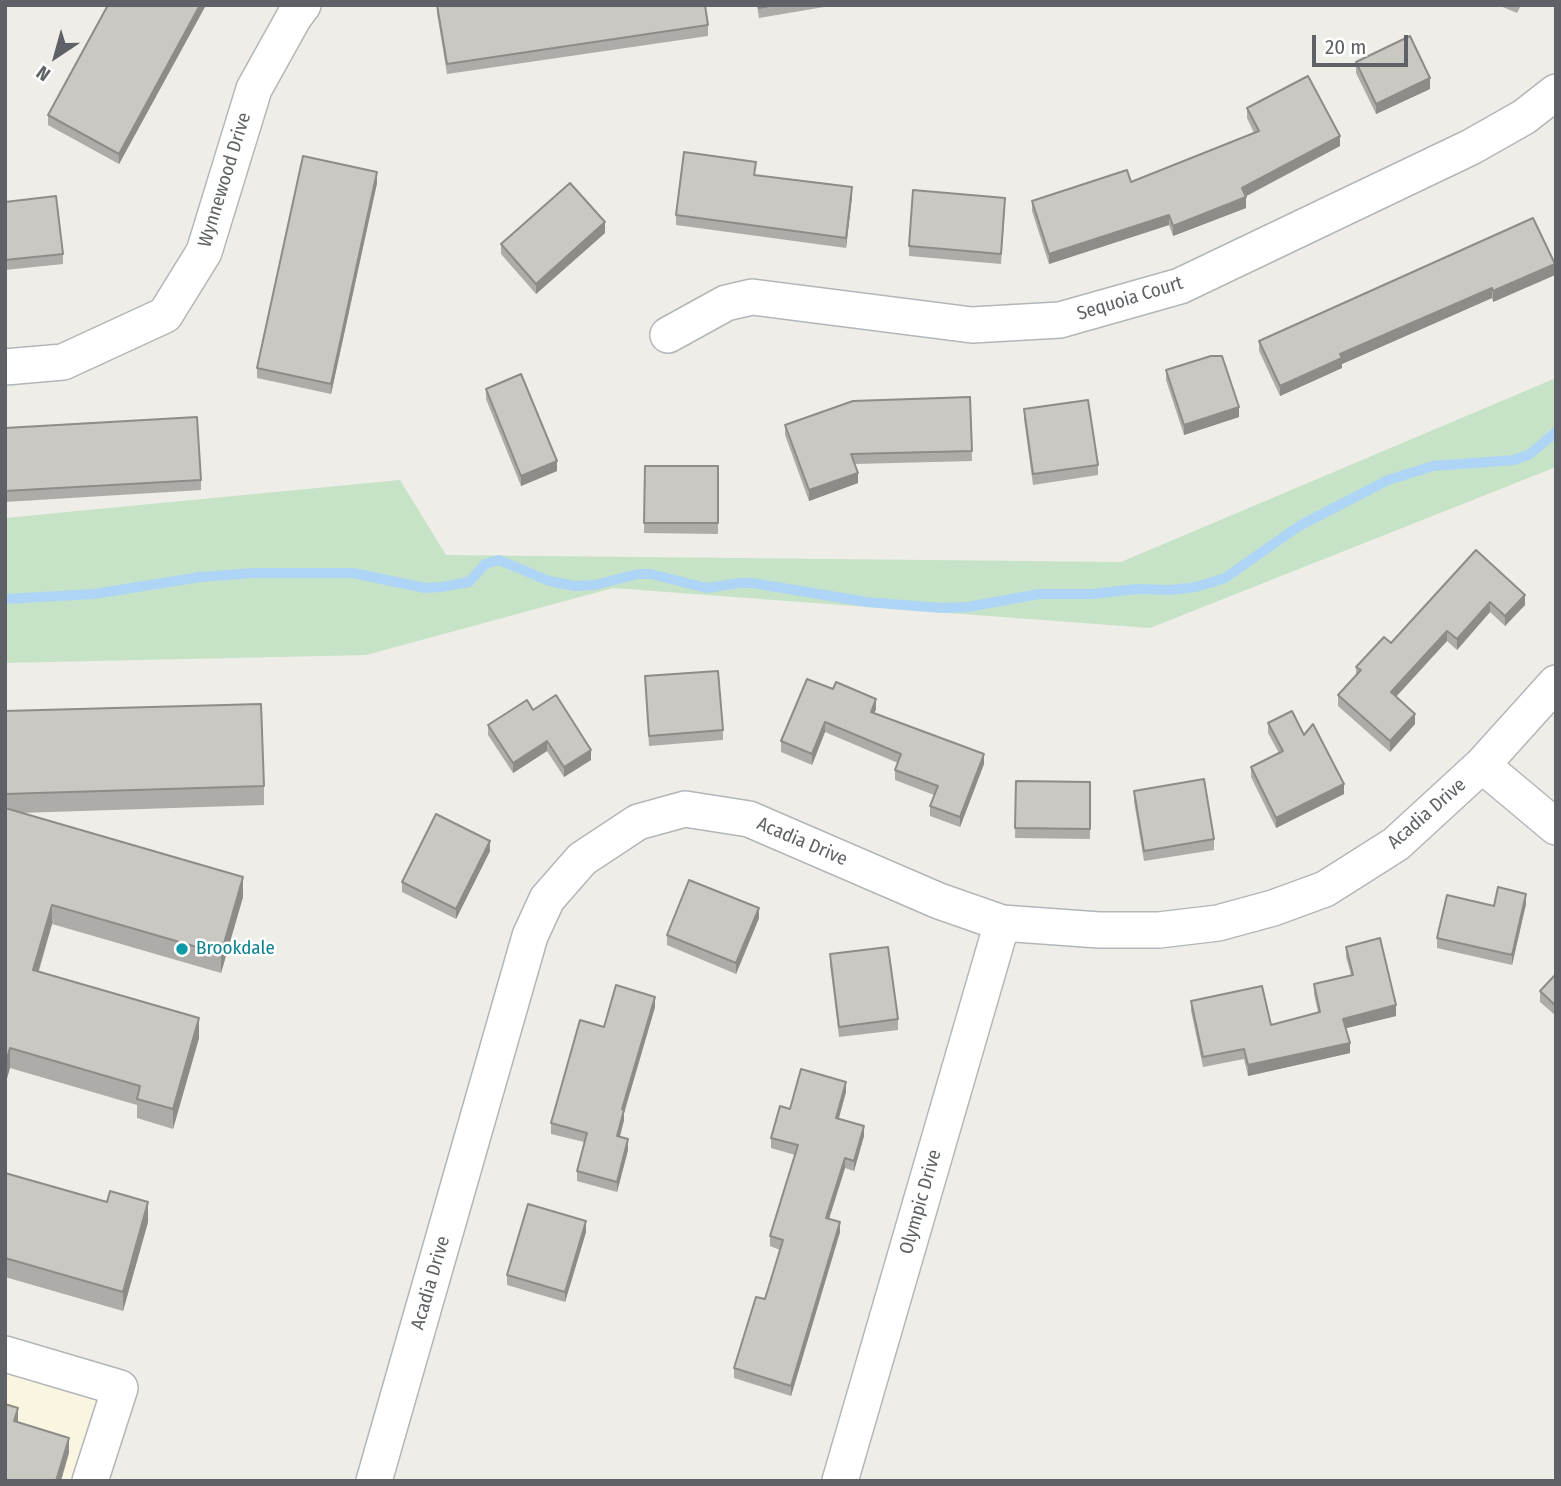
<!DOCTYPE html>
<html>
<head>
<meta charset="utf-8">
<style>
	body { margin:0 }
	#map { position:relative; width:1561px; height:1486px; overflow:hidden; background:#eeede7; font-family:"Fira Sans Condensed",sans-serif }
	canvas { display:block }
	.frame { position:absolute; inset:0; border:7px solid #5e6165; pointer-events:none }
	.north { position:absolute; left:21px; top:21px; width:70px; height:70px; -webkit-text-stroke:5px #fff; paint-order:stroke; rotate:216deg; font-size:19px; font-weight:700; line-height:28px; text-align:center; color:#5e6165 }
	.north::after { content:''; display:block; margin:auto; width:24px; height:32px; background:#5e6165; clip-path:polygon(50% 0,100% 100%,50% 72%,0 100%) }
	.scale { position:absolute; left:1312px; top:35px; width:96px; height:32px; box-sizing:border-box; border:4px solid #5e6165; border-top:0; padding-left:9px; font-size:21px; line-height:24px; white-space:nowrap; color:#5e6165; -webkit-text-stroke:5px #fff; paint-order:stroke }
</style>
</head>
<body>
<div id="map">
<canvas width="1561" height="1486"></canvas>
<div class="frame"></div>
<div class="north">N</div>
<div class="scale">20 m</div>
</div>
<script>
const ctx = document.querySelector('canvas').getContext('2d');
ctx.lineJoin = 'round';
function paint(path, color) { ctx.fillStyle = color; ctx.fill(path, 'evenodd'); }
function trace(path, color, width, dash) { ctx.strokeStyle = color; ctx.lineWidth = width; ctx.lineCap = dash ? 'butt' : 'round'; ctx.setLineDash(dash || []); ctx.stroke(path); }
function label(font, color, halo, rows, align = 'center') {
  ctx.font = font + ' "Fira Sans Condensed",sans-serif'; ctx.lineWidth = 5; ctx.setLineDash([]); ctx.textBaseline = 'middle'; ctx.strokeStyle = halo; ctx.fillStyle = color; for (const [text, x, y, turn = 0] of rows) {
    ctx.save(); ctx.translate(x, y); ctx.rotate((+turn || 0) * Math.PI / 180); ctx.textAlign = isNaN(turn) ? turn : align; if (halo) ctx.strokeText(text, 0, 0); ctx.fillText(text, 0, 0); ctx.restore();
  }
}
paint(new Path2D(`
	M5,1354L120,1388L90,1481H5Z`), '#faf5e0');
paint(new Path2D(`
	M1556,378V467L1150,628L613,588L366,655L5,663V518L400,480L446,555L1121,562Z`), '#c6e3c7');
trace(new Path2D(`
	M5,599L94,594L200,577L254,573H353L425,588L441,587L469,582L485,564L499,560L549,581L575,586L595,585L638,574H651L707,588L739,583H752L867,602L941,608L968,607L1039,594H1093L1136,589L1171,590L1196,587L1225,578L1299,526L1388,480L1433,466L1514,460L1530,454L1556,432`), '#afd5f6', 10);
const minor = new Path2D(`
	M668,335L726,303L752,297L972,325L1060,320L1180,286L1471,147L1524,117L1556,92
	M5,367L63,362L165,315L204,252L254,89L294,17L303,5
	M1482,765L1556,827
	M5,1354L120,1388L90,1481
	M374,1481L530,936L547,899L582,859L638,822L685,809L749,819L939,901L1002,923L1099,930H1159L1218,923L1273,908L1325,889L1396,844L1482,765L1556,683
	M840,1481L1002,923`);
trace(minor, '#b3b6b9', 38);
trace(minor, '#fff', 35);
paint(new Path2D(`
	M108,5H206L119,164L48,125V115Z
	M437,5L708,25V36L447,74L437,13Z
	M757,5H836L759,18Z
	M1498,5H1521L1517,13Z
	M1356,62L1430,89L1376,114L1356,73Z
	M1247,108L1340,146L1245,197L1246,208L1173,236L1169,225L1049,264L1032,211V201L1131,182L1254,133L1247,118Z
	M756,175L852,197L846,248L676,225V215Z
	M377,183L331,394L257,378V368Z
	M5,202L63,254V264L5,270Z
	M1005,208L1001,264L909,256V246Z
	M605,233L536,294L501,254V244Z
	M1555,275L1493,302L1492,298L1342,364V368L1280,396L1259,351V341Z
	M1166,370L1239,417L1184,435L1166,380Z
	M486,389L557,471L521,486L486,399Z
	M970,397L972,461L855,464L858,483L809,501L785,435V425Z
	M1024,409L1098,465V475L1033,485L1024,419Z
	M5,428L201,480V490L5,502Z
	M645,466H718V534L644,533Z
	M1476,550L1525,605L1505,626L1490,612L1457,650L1447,641L1396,697L1415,724L1390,752L1338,706V695L1356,675V667L1391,643Z
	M645,676L723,730V740L649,746Z
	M807,679L876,709L874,713L984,764L960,827L930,816V806L934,795L895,780V770L898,763L825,732L812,765L781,752V741Z
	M533,710L591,760L564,777L547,751L513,773L488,735V725Z
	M5,711L264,786V805L20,813L243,897L221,973L52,924L39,971L199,1038L173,1129L137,1118V1105L10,1068L5,1085Z
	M1268,723L1304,735L1344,794L1276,828L1251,777V767L1279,753L1268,733Z
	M1016,781L1090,782V839L1015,838Z
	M1134,791L1214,839V850L1144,861L1134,801Z
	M490,851L456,919L402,892V882Z
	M1526,904L1512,965L1437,948V938L1494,906Z
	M759,918L736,974L667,945V935Z
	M1346,947L1396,1016L1346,1028L1350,1053L1248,1076L1244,1059L1203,1067L1191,1011V1001L1271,1025L1318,1012L1314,994V984L1351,975L1346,957Z
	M830,954L898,1019V1030L839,1037L830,964Z
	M1556,974V1016L1540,1002V991Z
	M655,1007L624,1113V1120L620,1137L628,1150L617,1192L577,1181V1171L584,1142L551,1134V1123L604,1027Z
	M846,1092L838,1119L864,1136L854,1171L845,1168L829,1219L840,1232L791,1396L734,1378V1368L765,1299L780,1250L770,1246V1236L795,1155L771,1148V1138L790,1109Z
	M5,1173L148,1222L123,1311L5,1277Z
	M586,1232L565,1302L507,1285V1275Z`), '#aeaca8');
paint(new Path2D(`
	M200,5H206L119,164V154Z
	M1430,78V89L1376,114V104Z
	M1340,136V146L1242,198V188Z
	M377,172V183L331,394V384Z
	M852,187V197L846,248V238Z
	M1246,197V208L1173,236V226Z
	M1169,215V225L1049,264V254Z
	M605,222V233L536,294V284Z
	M1555,264V275L1493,302V291Z
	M1492,288V298L1342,364V368L1280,396V386L1340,354Z
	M1239,407V417L1184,435V425Z
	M557,461V471L521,486V476Z
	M858,473V483L809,501V490Z
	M1525,595V605L1505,626V616Z
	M1490,602V612L1457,650V639Z
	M1447,631V641L1391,702V692Z
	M876,699V709L871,722V712Z
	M1415,714V724L1390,752V741Z
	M825,722V732L812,765V754Z
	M547,741V751L513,773V763Z
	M591,750V760L564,777V767Z
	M984,754V764L960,827V817Z
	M1344,784V794L1276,828V818Z
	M490,841V851L456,919V909Z
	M243,877V897L221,973V954Z
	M1526,894V904L1512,965V955Z
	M52,905V924L33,989V970Z
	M759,908V918L736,974V963Z
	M655,997V1007L624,1113V1120L617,1146V1136L622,1109Z
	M1396,1005V1016L1343,1029V1019Z
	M199,1018V1038L173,1129V1109Z
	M1350,1043V1053L1248,1076V1065Z
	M10,1048V1068L5,1085V1065Z
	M846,1082V1092L836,1129V1118Z
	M864,1126V1136L854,1171V1161Z
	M628,1139V1150L617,1192V1182Z
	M845,1158V1168L826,1228V1218Z
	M148,1202V1222L123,1311V1292Z
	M586,1221V1232L565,1302V1292Z
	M840,1222V1232L791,1396V1386Z
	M18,1408V1423L14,1421Z
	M69,1438V1453L61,1481H56Z`), '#8d8c88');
const building = new Path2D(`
	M108,5H200L119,154L48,115Z
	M437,5H705L708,25L447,64Z
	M758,5H775L759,8Z
	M1410,36L1430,78L1376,104L1356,62Z
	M1308,76L1340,136L1242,188L1246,197L1173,226L1169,215L1049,254L1032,201L1127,170L1131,182L1259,131L1247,108Z
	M684,152L756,162L754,175L852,187L846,238L676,215Z
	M303,156L377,172L331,384L257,368Z
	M570,183L605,222L536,284L501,244Z
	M913,190L1005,198L1001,254L909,246Z
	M56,196L63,254L5,260V202Z
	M1533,218L1555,264L1493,291L1492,288L1340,354L1342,358L1280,386L1259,341Z
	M1211,356H1222L1239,407L1184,425L1166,370Z
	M521,374L557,461L521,476L486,389Z
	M970,397L972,451L851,454L858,473L809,490L785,425L853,401Z
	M1088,400L1098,465L1033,474L1024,409Z
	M197,417L201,480L5,491V428Z
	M645,466H718V523H644Z
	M1476,550L1525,595L1505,616L1490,602L1457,639L1447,631L1391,692L1415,714L1390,741L1338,695L1361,670L1356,667L1384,637L1391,643Z
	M718,671L723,730L649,736L645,676Z
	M807,679L833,689L836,682L876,699L871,712L984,754L960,817L930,806L938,786L895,770L901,754L825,722L812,754L781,741Z
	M556,695L591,750L564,767L547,741L513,763L488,725L527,700L533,710Z
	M261,704L264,786L5,794V711Z
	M1292,711L1304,735L1313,724L1344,784L1276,818L1251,767L1283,751L1268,723Z
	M1204,779L1214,839L1144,851L1134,791Z
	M1016,781L1090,782V829L1015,828Z
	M5,808L243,877L221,954L52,905L33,970L199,1018L173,1109L137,1099L140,1086L10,1048L5,1065Z
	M436,814L490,841L456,909L402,882Z
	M689,880L759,908L736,963L667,935Z
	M1498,887L1526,894L1512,955L1437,938L1447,895L1494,906Z
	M1380,938L1396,1005L1343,1019L1350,1043L1248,1065L1244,1049L1203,1057L1191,1001L1262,986L1271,1025L1320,1012L1314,984L1353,975L1346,947Z
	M888,947L898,1019L839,1027L830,954Z
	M1556,974V1006L1540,991Z
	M616,985L655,997L622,1109L624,1110L617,1136L628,1139L617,1182L577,1171L587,1133L551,1123L580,1020L604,1027Z
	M801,1069L846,1082L836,1118L864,1126L854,1161L845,1158L826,1218L840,1222L791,1386L734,1368L756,1297L765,1299L783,1240L770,1236L798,1145L771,1138L780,1106L790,1109Z
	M5,1173L107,1202L110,1191L148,1202L123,1292L5,1258Z
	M528,1204L586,1221L565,1292L507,1275Z
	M5,1404L18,1408L14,1421L69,1438L56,1481H5Z`);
paint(building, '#cac8c3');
trace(building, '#8d8c88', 2);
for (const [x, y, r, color] of [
	[182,949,7,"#0f9aa8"]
]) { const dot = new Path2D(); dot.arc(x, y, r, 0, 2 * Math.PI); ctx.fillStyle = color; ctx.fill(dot); trace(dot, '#fff', 2.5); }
label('19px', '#5e6165', '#fff', [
	["Wynnewood Drive",225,180,-73],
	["Sequoia Court",1130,299,-17],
	["Acadia Drive",1427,814,-41],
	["Acadia Drive",802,842,23],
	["Olympic Drive",921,1202,-74],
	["Acadia Drive",431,1283,-74]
]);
label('19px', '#0d838f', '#fff', [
	["Brookdale",196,949]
], 'left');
</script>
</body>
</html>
